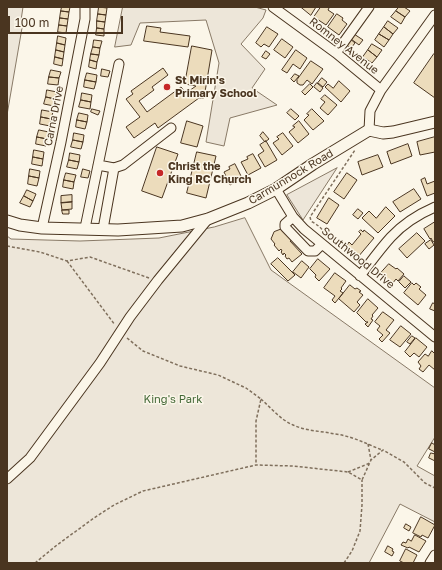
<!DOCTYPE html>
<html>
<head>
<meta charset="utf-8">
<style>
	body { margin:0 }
	#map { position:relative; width:442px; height:570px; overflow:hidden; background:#fbf6e9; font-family:"Golos Text",sans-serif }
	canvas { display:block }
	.frame { position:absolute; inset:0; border:8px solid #4a3520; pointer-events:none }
	.scale { position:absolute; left:8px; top:16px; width:115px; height:18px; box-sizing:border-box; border:2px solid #4a3520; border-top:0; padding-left:5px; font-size:12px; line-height:14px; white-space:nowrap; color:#4a3520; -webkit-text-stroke:3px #fbf6e9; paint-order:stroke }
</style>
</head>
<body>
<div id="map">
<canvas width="442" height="570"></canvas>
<div class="frame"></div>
<div class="scale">100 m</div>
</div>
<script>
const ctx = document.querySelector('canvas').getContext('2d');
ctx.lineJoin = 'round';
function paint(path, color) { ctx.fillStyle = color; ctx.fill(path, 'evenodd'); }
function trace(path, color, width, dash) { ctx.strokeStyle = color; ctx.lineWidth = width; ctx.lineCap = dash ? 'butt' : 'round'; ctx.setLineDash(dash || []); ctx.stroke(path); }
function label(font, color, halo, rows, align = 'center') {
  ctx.font = font + ' "Golos Text",sans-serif'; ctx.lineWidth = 3; ctx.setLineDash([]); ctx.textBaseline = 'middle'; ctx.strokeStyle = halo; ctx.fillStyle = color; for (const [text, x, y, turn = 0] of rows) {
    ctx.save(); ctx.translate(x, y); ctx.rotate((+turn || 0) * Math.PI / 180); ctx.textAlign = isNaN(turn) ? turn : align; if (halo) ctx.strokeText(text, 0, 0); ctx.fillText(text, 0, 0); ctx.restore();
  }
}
const green = new Path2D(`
	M7,7H23L20,27L22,28L7,115Z
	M123,7H255L266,10L263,18L241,44L265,69L252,88L277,105L230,118L224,146L206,142L219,63L206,20L140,23L131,45L115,47Z
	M337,168L303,220L287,195Z
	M245,218L271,270L435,388V437L417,466L435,476V522L400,504L369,563H7V236L11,239L80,241L159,238L214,227Z`);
paint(green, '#ede6d9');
trace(green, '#887966', 1);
const building = new Path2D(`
	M62,7H70L69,12L61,11Z
	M99,7L107,8L106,15L98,14Z
	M301,7H316L311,15Z
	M321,7H328L329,8L328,10L334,14L326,25L314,17Z
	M399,7H404L410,11L405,17L396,11Z
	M61,11L69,12L68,19L60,18Z
	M396,11L405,17L401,24L391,17Z
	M98,14L106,15L105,22L97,21Z
	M337,14L343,18L342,20L347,24L339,35L328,27Z
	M60,18L68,19L67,26L59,25Z
	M97,21L105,22L104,29L97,28Z
	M388,21L398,28L393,34L384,27Z
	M59,25L67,26L66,33L58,32Z
	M147,26L161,28L160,32L190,36L188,47L144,41Z
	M267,27L278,34L269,47L264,44L261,47L256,43Z
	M384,27L393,34L389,40L379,34Z
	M97,28L104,29V36L96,35Z
	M354,34L363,40L359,45L351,39Z
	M379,34L389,40L384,47L375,40Z
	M58,36L66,38L65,45L57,43Z
	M349,38L355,43L351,48L345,44Z
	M282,39L293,47L285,58L274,50Z
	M94,40L102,41L100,48L93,47Z
	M57,43L65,45L64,52L56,50Z
	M372,44L382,50L377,57L368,50Z
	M192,46L212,50L204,98H199L158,128L155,123L134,138L126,127L140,117L126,99L133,94L131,91L163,68L168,75L152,87L154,90L139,101L147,112L181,87L186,93L196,86L185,84Z
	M93,47L100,48L99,55L91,54Z
	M56,50L64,52L63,59L55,57Z
	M296,50L307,58L300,69L293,64L287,73L282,70Z
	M368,50L377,57L372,63L363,57Z
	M266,51L270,54L266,59L262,57Z
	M91,54L99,55L97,62L90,60Z
	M434,54L435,55V98L414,83Z
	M55,57L63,59L62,66L54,64Z
	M90,60L97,62L96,69L89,67Z
	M311,61L323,69L312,84L307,80L303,85H300L297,83V80Z
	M102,69L110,71L108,77L101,76Z
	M51,70L61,72L59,78L49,77Z
	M87,73L97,75L96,82L85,80Z
	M295,74L299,76L294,82L291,79Z
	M49,77L59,78L58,85L48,84Z
	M322,78L327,82L323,87L318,83Z
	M85,80L96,82L94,89L84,87Z
	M339,81L350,91L341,102L325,87L328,84L333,88Z
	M317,83L323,88L320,92L314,87Z
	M310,84L313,87L305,95L302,92Z
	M47,90L57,92L55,99L46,97Z
	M82,93L92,95L91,102L81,100Z
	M325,95L337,105L328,115L320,108L325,102L321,99Z
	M46,97L55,99L54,106L44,104Z
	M81,100L91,102L90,109L79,107Z
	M92,109L100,111L98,115L91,112Z
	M291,109L299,116L295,120L287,113Z
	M312,109L324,121L313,130L304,120L309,115L307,114Z
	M42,110L53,112L51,119L41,117Z
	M79,113L88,115L87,122L77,120Z
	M41,117L51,119L50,126L40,124Z
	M77,120L87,122L85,129L76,127Z
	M187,121L203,126L197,147L181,143Z
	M299,121L309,134L298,143L289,132L295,127L293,126Z
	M39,130L49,132L47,139L37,137Z
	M263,132L269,139L265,142L260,136Z
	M74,133L84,135L83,142L73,140Z
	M283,133L293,146L282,155L273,143L279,139L277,137Z
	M37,137L47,139L46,146L36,144Z
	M435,137V152L420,155L417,142Z
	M73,140L83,142L81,149L71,147Z
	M266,141L277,160L265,167L258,155L264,151L260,145Z
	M408,144L412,156L391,164L387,152Z
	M157,147L178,154L162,198L142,191Z
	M34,150L44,152L43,159L33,157Z
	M197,152L216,156L206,198L187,193Z
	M70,153L80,155L79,162L69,160Z
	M253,154L261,168L248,175L241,162L248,159L247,157Z
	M378,155L383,167L362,175L358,162Z
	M33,157L43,159L42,166L32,164Z
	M69,160L79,162L77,169L67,167Z
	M235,164L242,178L230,185L224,172L230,169L229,167Z
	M30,169L40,171L39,178L29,176Z
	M83,169L90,171L88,178L81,177Z
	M66,173L76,175L74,182L64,180Z
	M347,173L357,180L344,199L334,192Z
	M29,176L39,178L37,186L28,184Z
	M425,178L427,184L435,181V193L427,196L421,180Z
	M64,180L74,182L73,189L63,187Z
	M414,189L421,199L400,212L393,202Z
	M27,190L36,194L33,201L24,196Z
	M72,195V202L61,203V196Z
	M24,196L33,201L30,207L20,203Z
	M329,198L339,205L327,224L317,218Z
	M72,202V209L62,210L61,203Z
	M386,207L395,216L378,233L362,218L369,211L376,218Z
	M358,209L363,213L358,219L353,215Z
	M62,210H69V214H63Z
	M435,222V241L433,242L431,238L430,239L424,229Z
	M282,229L293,240L290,241L302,254L292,262L289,258L287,259L285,256L286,255L284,253L283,255L281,252L282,251L281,249L279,251L274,245L275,244L271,239L274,232Z
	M361,230L363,232L364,230L374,238L358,257L346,247L349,242L352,245L361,234L359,232Z
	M417,233L425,241L407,258L399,249Z
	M431,240L434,245L429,249L425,244Z
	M278,258L295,275L288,281L271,264Z
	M318,259L330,269L319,281L315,277L316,275L310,269Z
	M302,261L309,267L301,278L293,272Z
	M389,264L396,269L397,268L404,274L398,281L396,279L392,284L380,274Z
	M335,273L346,281L341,288L342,289L340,291L343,293L335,303L332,300L335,296L324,288Z
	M404,276L411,282L405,288L399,282Z
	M412,283L414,285L416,283L421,287L419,289L426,295L418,305L404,293Z
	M350,285L355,289L357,288L361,291L359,292L363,295L357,302L360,305L354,312L339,299Z
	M368,299L378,308L372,315L373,316L371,319L373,320L368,327L365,324L368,322H366L357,313Z
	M433,303L435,304V311L430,309Z
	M383,312L394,320L386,330L390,333L382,342L379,339L383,335L377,330L380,326L375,322Z
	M401,326L411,334L400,347L390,340Z
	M412,336L415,338L410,344L407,342Z
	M416,338L427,347L419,357L414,353L410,357L405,352Z
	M432,351L435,354V370L429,365L423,372L419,369L421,366L418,362L425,354L428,356Z
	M432,443L435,445V452L429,449Z
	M431,453L435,454V461L429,458Z
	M421,517L435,525L428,538L422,535L421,537L413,533Z
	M406,524L411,527L409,531L404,528Z
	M415,535L426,541L419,552L409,547L408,548L401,545L403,542L406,543L408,539L411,541Z
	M388,546L393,549L392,551L394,552L392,556L385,552Z
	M406,549L417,555L413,563H404L400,561Z`);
paint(building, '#ecdcbc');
trace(building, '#4a3520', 1);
const minor = new Path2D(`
	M273,7L336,53L381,90
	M336,53L369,7
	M369,130L370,111L381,90L435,15
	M98,165L114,168L123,165L171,128
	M276,189L293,217L304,229L435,337
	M293,217L285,224V227L308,251H315L322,244
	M42,228L61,142L85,19V7
	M85,228L119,64
	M103,229L114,168
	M360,276C370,263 380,249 391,237C403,224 419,214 435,207
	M7,479L30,458L100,363L130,317L158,280L208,219
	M430,563L435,555`);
const major = new Path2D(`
	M7,221L20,225L42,228L118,230L182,226L208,219L248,203L276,189L313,164L369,130L383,133L393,132L435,122`);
trace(minor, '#4a3520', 11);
trace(major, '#4a3520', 13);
trace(new Path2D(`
	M324,234C323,228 317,225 311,221L310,217L355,150
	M7,246L40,252L67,261L90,257L149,278
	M67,261L115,325
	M127,338L143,351L180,366L218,375L246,388L261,399L256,421V465
	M261,399C271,408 281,420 293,425C306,431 321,431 335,434C352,436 367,444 382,450
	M368,444L371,460
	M348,472L370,463
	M35,563L57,545L94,518L114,505L143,491L256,465L293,466L348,472L362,480L371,460L383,450L404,462L425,483L435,488
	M344,563L352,551L360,531L362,505V480`), '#7f6f5c', 1.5, [3, 2]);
trace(minor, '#fbf6e9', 9);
trace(major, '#fbf6e9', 11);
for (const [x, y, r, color] of [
	[167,87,4,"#c62828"],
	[160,173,4,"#c62828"]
]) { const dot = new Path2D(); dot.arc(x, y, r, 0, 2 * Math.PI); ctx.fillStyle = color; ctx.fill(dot); trace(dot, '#fbf6e9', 1.5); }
label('11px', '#4a3520', '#fbf6e9', [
	["Romney Avenue",344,46,38],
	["Carna Drive",54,116,-79],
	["Carmunnock Road",291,177,-31],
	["Southwood Drive",358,258,39]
]);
label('bold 11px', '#4a3520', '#fbf6e9', [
	["St Mirin's",175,81],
	["Primary School",175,94],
	["Christ the",168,167],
	["King RC Church",168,180]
], 'left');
label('11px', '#436837', '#fbf6e9', [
	["King's Park",173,400]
]);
</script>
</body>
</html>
